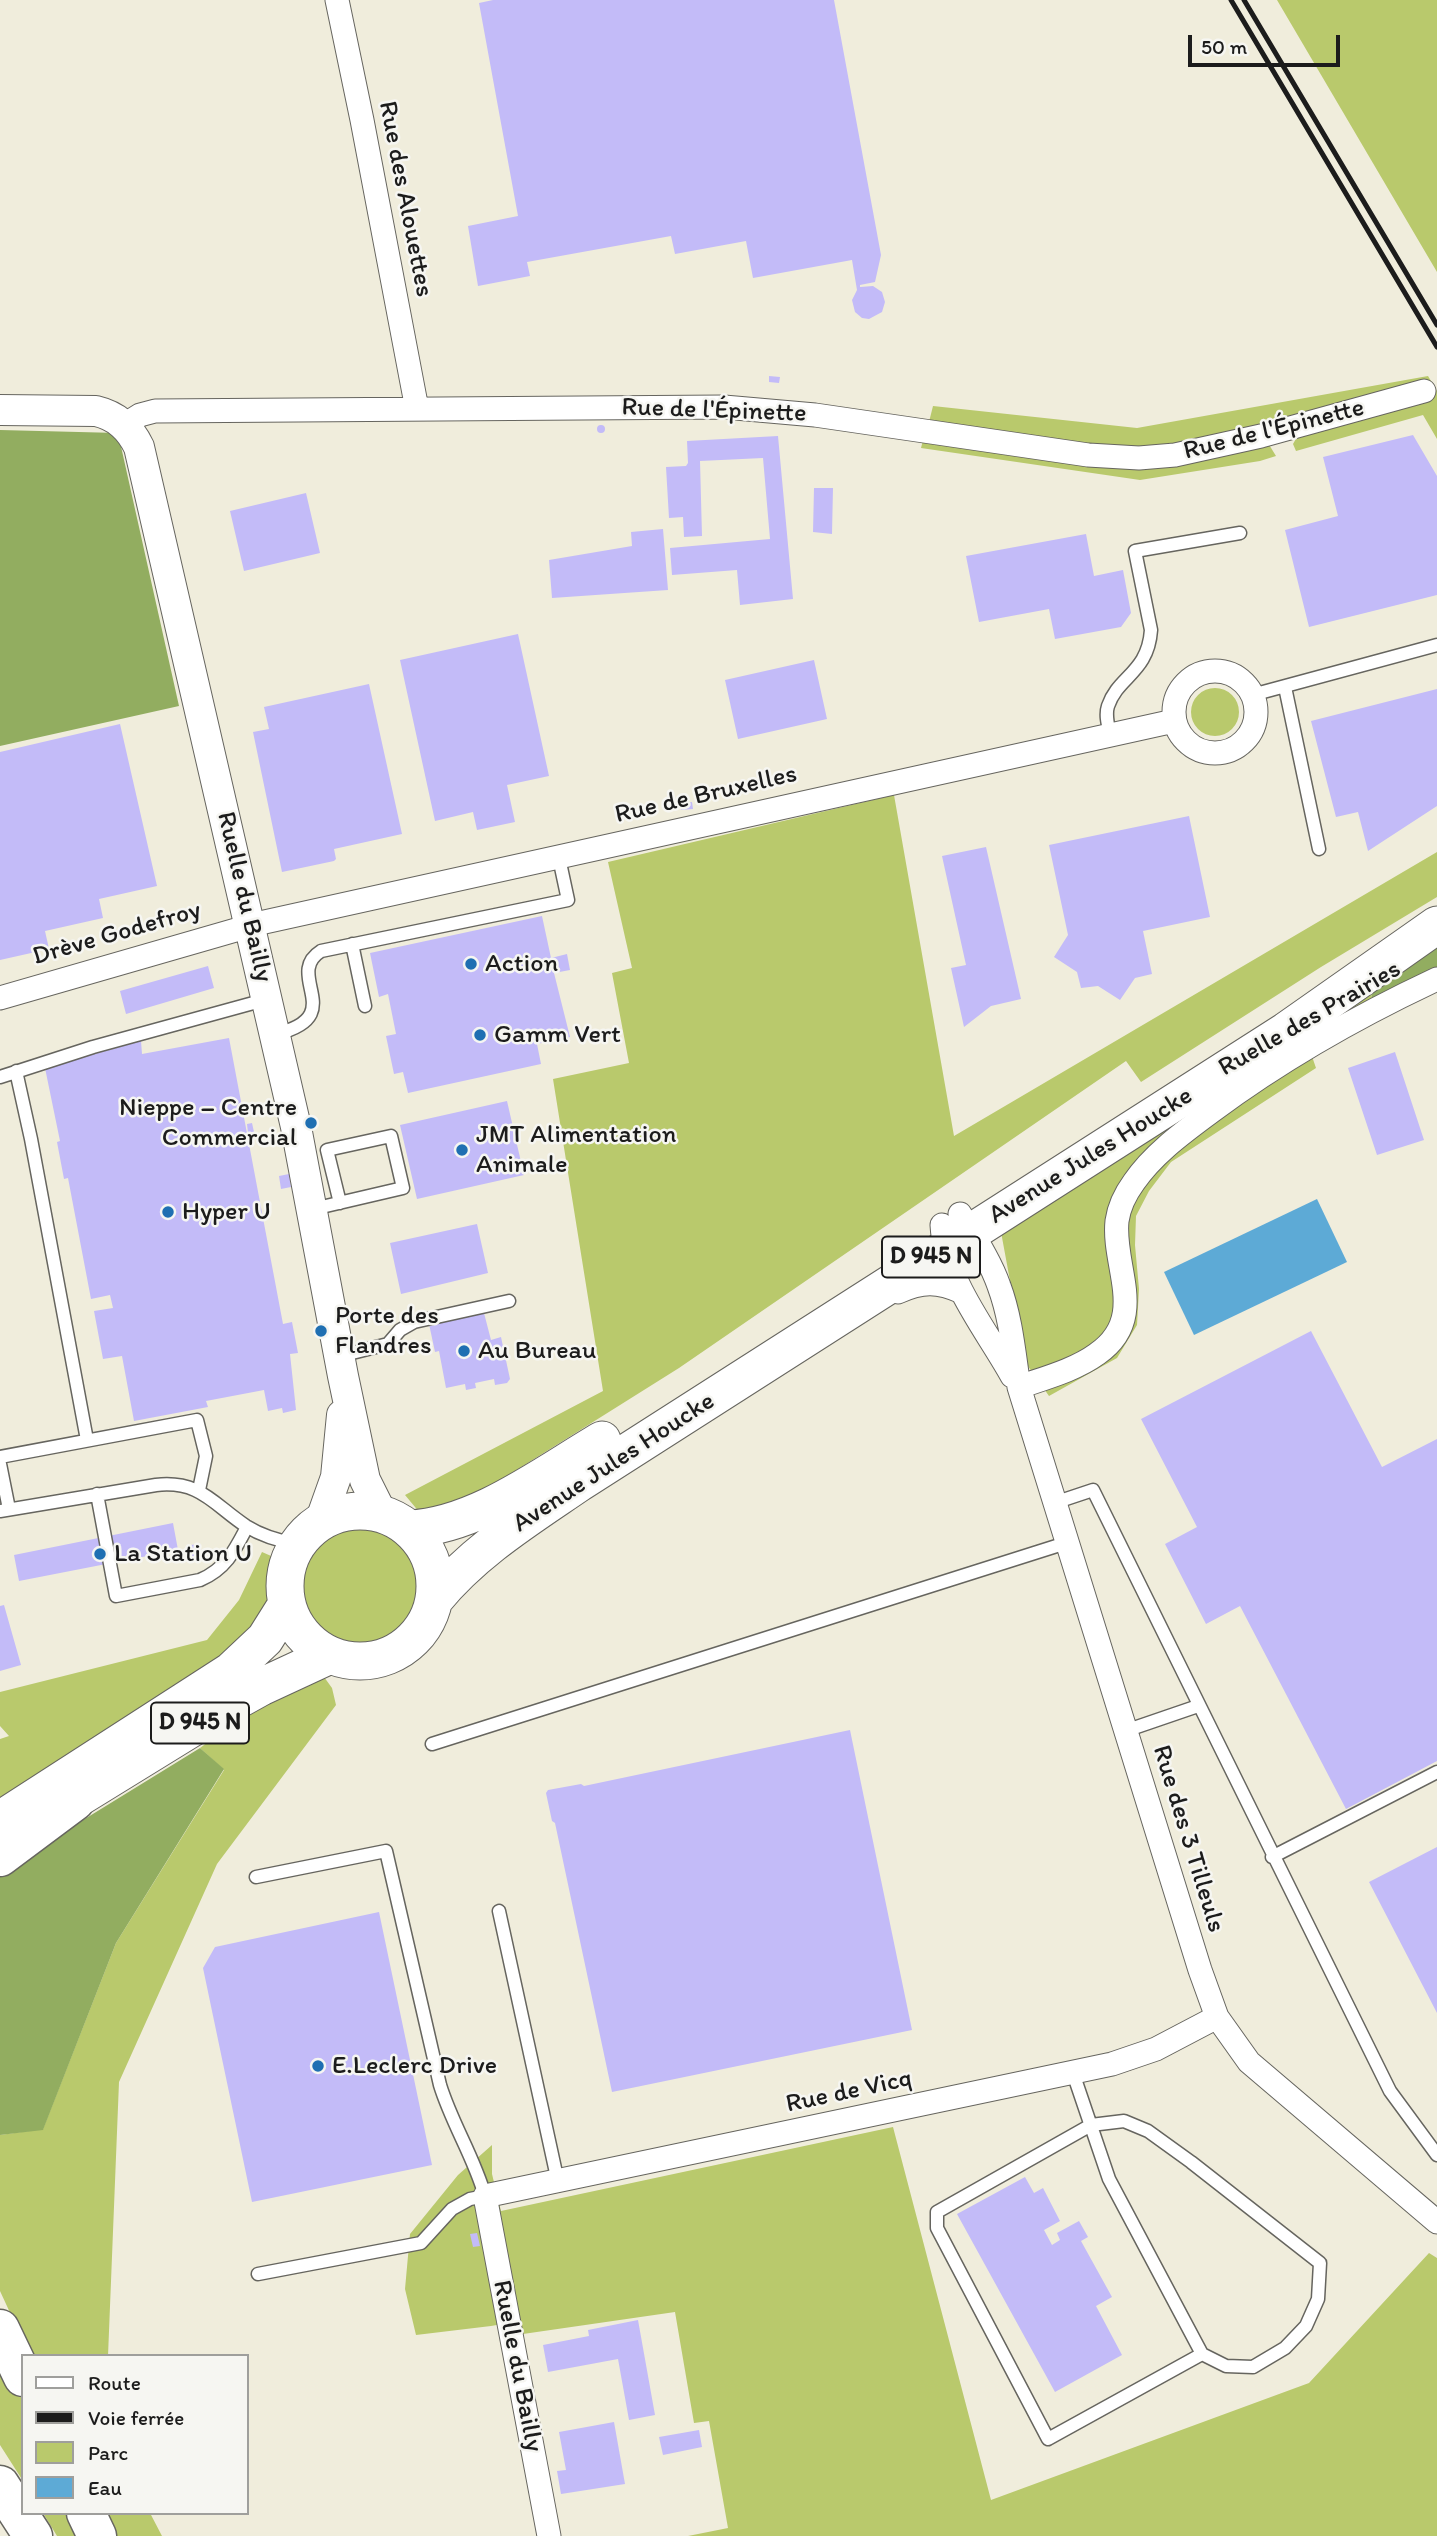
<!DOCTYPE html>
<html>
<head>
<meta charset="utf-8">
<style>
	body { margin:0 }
	#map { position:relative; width:1437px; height:2536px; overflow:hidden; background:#f0eddc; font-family:Itim,sans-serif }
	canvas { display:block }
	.legend { position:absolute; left:21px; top:2354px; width:228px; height:161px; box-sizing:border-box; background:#f6f6f2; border:2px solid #9f9f9c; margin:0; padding:9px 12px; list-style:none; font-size:21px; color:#1c1c1c }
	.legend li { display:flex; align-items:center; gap:14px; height:35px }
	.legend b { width:35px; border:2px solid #9f9f9c }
	.scale { position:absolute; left:1188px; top:35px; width:152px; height:32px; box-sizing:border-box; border:4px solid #1c1c1c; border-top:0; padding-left:9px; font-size:21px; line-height:24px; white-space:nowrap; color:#1c1c1c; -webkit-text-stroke:5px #f6f6f2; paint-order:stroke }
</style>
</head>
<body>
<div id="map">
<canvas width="1437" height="2536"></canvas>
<ul class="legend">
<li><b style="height:9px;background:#fff"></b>Route</li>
<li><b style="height:9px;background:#1c1c1c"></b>Voie ferrée</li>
<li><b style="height:19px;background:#b9c96c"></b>Parc</li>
<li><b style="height:19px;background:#5daad6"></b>Eau</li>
</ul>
<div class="scale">50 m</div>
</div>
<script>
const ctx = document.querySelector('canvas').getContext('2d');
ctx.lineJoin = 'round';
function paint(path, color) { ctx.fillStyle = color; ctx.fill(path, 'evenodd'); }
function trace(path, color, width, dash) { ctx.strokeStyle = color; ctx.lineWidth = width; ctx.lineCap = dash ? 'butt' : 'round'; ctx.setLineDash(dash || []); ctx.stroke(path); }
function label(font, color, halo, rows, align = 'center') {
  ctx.font = font + ' Itim,sans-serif'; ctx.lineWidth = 5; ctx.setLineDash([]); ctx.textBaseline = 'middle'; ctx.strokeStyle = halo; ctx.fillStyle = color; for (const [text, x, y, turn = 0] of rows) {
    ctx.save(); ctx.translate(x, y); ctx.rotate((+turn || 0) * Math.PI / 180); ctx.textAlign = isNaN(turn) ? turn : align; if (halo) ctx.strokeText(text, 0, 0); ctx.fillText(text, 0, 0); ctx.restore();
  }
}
paint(new Path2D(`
	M1277,0H1437V272Z
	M1428,376L1437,391V439L1423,415L1296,451L1293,444L1297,437L1289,421L1136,452L929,422L933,406L1137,428Z
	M924,436L1096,462L1268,443L1276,456L1260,461L1140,480L921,448Z
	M1191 712a24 24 0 1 1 48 0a24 24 0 1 1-48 0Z
	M894,795L954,1136L1437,852V897L1321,967L1141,1082L1126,1061L679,1368L456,1508L420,1513L405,1495L603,1391L553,1079L629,1063L612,973L632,968L608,862Z
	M1374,985L1370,1004L1306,1039L1316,1068L1171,1162L1149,1191L1136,1216L1135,1245L1139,1289L1137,1325L1117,1358L1049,1396L1025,1362L1001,1232Z
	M301 1586a59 59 0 1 1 118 0a59 59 0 1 1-118 0Z
	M262,1552L278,1559L269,1601L238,1647L0,1798V1739L9,1736L0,1726V1692L207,1640L239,1600Z
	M319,1670L332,1688L336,1705L217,1864L119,2082L108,2356H30L0,2291V2135L43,2129L116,1943L224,1770L200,1748L273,1693Z
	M893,2127L991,2500L1309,2383L1429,2253L1437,2258V2536H688L728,2528L709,2421L694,2423L675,2312L523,2334L520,2321L491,2326L416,2335L405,2289L410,2234L458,2175L492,2145V2174L501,2211Z
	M0,2353L23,2402V2481L0,2445Z
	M43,2513H80L87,2536H57Z
	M103,2513H150L162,2536H115Z`), '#b9c96c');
paint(new Path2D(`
	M0,430L118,433L179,706L0,746Z
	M1437,944V968L1370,1004L1374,985Z
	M200,1748L224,1769L116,1943L43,2130L0,2135V1877L62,1833Z`), '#92ad60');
paint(new Path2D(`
	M1317,1199L1347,1262L1194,1335L1164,1272Z`), '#5daad6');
paint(new Path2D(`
	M493,0H834L881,255L875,282L860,285V287L873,286L882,292L885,302L882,312L869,319L862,318L855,312L852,300L857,290L852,260L753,278L746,241L675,254L671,236L527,262L530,276L478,286L468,226L518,216L479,3Z
	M769,376L780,377L779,383L769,382Z
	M597 429a4 4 0 1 1 8 0a4 4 0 1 1-8 0Z
	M1413,435L1437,476V595L1309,627L1285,530L1338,516L1323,457Z
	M778,436L793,599L740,605L737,570L672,575L670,548L770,539L763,458L700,461L702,536L684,537L683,517L669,518L666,467L686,466L688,463L687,441Z
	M814,488H833L832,534L813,532Z
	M306,493L320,553L244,571L230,511Z
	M663,529L668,590L552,598L549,560L632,546L631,532Z
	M1086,534L1094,576L1123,570L1131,613L1121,627L1055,639L1049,609L979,622L966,556Z
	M518,634L549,776L507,785L515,822L477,830L473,812L435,821L400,660Z
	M814,660L827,719L738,739L725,680Z
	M369,684L402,834L334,849L336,859L334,861L282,872L253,732L269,729L264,707Z
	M1437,689V806L1368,851L1358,812L1336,817L1311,721Z
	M120,724L157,886L99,899L103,918L45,931L49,949L0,960V752Z
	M692,802L693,809L681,810L680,804Z
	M1189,816L1210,917L1143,931L1152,974L1135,978L1120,1000L1098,986L1081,988L1077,972L1054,957L1068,935L1049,845Z
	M986,847L1021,999L991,1006L964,1027L951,968L966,965L942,856Z
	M542,916L551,958L567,954L570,970L554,973L570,1037L537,1044L541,1064L408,1093L403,1072L394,1074L386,1036L396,1034L388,994L379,997L370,953Z
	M208,966L214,988L126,1014L120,991Z
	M229,1038L283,1324L292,1322L298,1353L290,1354L296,1410L283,1413L282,1408L268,1411L264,1390L206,1401L208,1407L134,1421L122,1356L103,1359L94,1311L113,1308L110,1295L91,1299L68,1178L64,1179L57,1142L60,1141L45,1068L141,1041L142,1054Z
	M1395,1052L1424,1140L1377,1155L1348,1068Z
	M507,1101L524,1175L417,1199L400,1125Z
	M252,1123L254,1132L248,1133L247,1124Z
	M289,1174L291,1187L281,1189L279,1176Z
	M477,1224L488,1273L401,1294L390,1243Z
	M484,1313L491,1340L501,1337L510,1379L507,1383L495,1385L494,1379L475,1383L476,1388L466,1390L465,1384L446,1388L439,1351L435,1352L429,1324Z
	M1311,1331L1382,1467L1437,1439V1761L1346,1809L1240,1606L1206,1624L1165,1544L1197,1527L1141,1419Z
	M173,1523L178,1550L19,1581L14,1555Z
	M201,1544V1557L193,1559L190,1545Z
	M4,1605L21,1665L0,1671V1606Z
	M850,1730L912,2030L612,2092L555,1823L552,1821L546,1793L548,1790L581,1784L584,1786Z
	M1437,1847V2013L1369,1882Z
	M379,1912L432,2165L252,2202L203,1968L215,1947Z
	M1025,2177L1034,2193L1043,2188L1060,2221L1044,2230L1052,2245L1060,2240L1057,2233L1079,2221L1088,2237L1081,2241L1112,2297L1096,2306L1122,2355L1055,2392L957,2214Z
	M477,2233L480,2246L473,2247L470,2234Z
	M638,2320L655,2415L629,2420L618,2359L548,2372L543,2345L589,2336L588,2330Z
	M614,2422L625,2484L561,2494L557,2471L566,2470L559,2432Z
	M699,2430L702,2447L663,2455L659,2437Z`), '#c3bbf8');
const service = new Path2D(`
	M1285,687L1319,849
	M1252,695L1437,645
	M1110,734C1108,725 1105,715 1108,706C1118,676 1148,673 1151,630L1135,551L1240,533
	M352,944L365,1006
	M276,1034C350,1016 283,975 321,951L568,900L559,858
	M16,1071L31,1139L87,1440
	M0,1077L93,1047L268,999
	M313,1209L403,1188L391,1136L327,1150L340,1203
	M340,1356L388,1344L400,1330L414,1322L509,1301
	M0,1457L197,1420L206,1456L199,1490
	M0,1464L9,1509
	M97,1494L116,1596L200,1580C226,1569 235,1550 247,1527
	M1054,1503L1093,1490L1390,2091L1437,2155
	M0,1511L156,1485C200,1480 213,1504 246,1526C262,1536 279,1541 297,1544
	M1125,1731L1198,1706
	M432,1744L1066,1543
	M1272,1857L1437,1772
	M256,1877L386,1851L440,2085C452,2124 474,2157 485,2196L470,2199L452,2209L421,2243L258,2274
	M499,1911L558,2182
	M1073,2073L1109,2179L1202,2354L1226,2366L1253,2367L1285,2348L1306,2326L1318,2299L1320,2263L1191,2162L1148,2131L1124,2121L1091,2125L937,2212V2228L1048,2439L1202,2354`);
const minor = new Path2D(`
	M337,0L362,120L417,409
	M124,425L140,415L155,411L724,407L815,415L1088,455L1139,458L1175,455L1261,436L1424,391
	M1174 712a41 41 0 1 1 82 0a41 41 0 1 1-82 0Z
	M0,998L260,923L1174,721
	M960,1214C974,1237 990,1260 999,1286C1011,1318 1014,1354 1019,1387L1200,1970L1217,2017L1249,2062L1437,2222
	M942,1225C945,1281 986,1329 1012,1376
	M898,1292C922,1281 938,1281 962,1292
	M1019,1387C1045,1378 1075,1370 1097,1354C1149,1318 1112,1267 1117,1221C1119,1206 1126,1193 1134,1182C1154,1153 1184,1132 1212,1111C1282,1059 1358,1016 1437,979
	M549,2536L485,2196L1112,2064L1156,2049L1217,2017`);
const tertiary = new Path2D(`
	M0,410L96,411C117,416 130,428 139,447L296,1127L343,1376L365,1480L382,1514
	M320,1522L336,1477L342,1415`);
const primary = new Path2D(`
	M285 1586a75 75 0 1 1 150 0a75 75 0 1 1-150 0Z
	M409,1529C477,1526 544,1474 602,1440
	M434,1600C474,1551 528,1518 579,1483L1286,1031L1437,925
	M49,1816L234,1702L261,1687L330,1655
	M0,1820L231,1671L265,1639L287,1604`);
const motorway = new Path2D(`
	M0,1818L5,1817
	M0,1857L75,1801
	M0,2329L23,2377
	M0,2485L33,2536
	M86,2513L97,2536`);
trace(service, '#66655f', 15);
trace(minor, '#66655f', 25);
trace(tertiary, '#66655f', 32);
trace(primary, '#66655f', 39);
trace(motorway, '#66655f', 41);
trace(service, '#fff', 12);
trace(minor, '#fff', 23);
trace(tertiary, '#fff', 30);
trace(primary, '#fff', 37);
trace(motorway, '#fff', 38);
trace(new Path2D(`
	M1231,0L1437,347
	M1244,0L1437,325`), '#1c1c1c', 5);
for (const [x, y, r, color] of [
	[471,964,7,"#1f6fb2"],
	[480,1035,7,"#1f6fb2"],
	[311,1123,7,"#1f6fb2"],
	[462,1150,7,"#1f6fb2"],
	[168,1212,7,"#1f6fb2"],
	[321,1331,7,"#1f6fb2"],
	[464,1351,7,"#1f6fb2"],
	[100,1554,7,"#1f6fb2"],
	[318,2066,7,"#1f6fb2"]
]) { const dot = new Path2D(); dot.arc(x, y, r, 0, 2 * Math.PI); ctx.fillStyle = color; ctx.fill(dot); trace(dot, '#f6f6f2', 2.5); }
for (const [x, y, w] of [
	[931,1257,98],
	[200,1723,98]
]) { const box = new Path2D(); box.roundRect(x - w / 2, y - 20.5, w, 41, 5); ctx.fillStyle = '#f6f6f2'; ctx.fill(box); trace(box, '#1c1c1c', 2); }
label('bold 24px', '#1c1c1c', null, [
	["D 945 N",931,1257],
	["D 945 N",200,1723]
]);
label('26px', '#1c1c1c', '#f6f6f2', [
	["Rue des Alouettes",405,199,79],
	["Rue de l'Épinette",714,411,2],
	["Rue de l'Épinette",1274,430,-14],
	["Rue de Bruxelles",706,795,-13],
	["Ruelle du Bailly",244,897,77],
	["Drève Godefroy",117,934,-16],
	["Ruelle des Prairies",1310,1019,-30],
	["Avenue Jules Houcke",1091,1156,-32],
	["Avenue Jules Houcke",614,1463,-33],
	["Rue des 3 Tilleuls",1188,1839,73],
	["Rue de Vicq",849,2092,-12],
	["Ruelle du Bailly",517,2366,79]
]);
label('26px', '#1c1c1c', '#f6f6f2', [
	["Action",485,964],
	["Gamm Vert",494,1035],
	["Nieppe – Centre",297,1108,"right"],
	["Commercial",297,1138,"right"],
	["JMT Alimentation",476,1135],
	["Animale",476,1165],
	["Hyper U",182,1212],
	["Porte des",335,1316],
	["Flandres",335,1346],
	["Au Bureau",478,1351],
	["La Station U",114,1554],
	["E.Leclerc Drive",332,2066]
], 'left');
</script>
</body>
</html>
